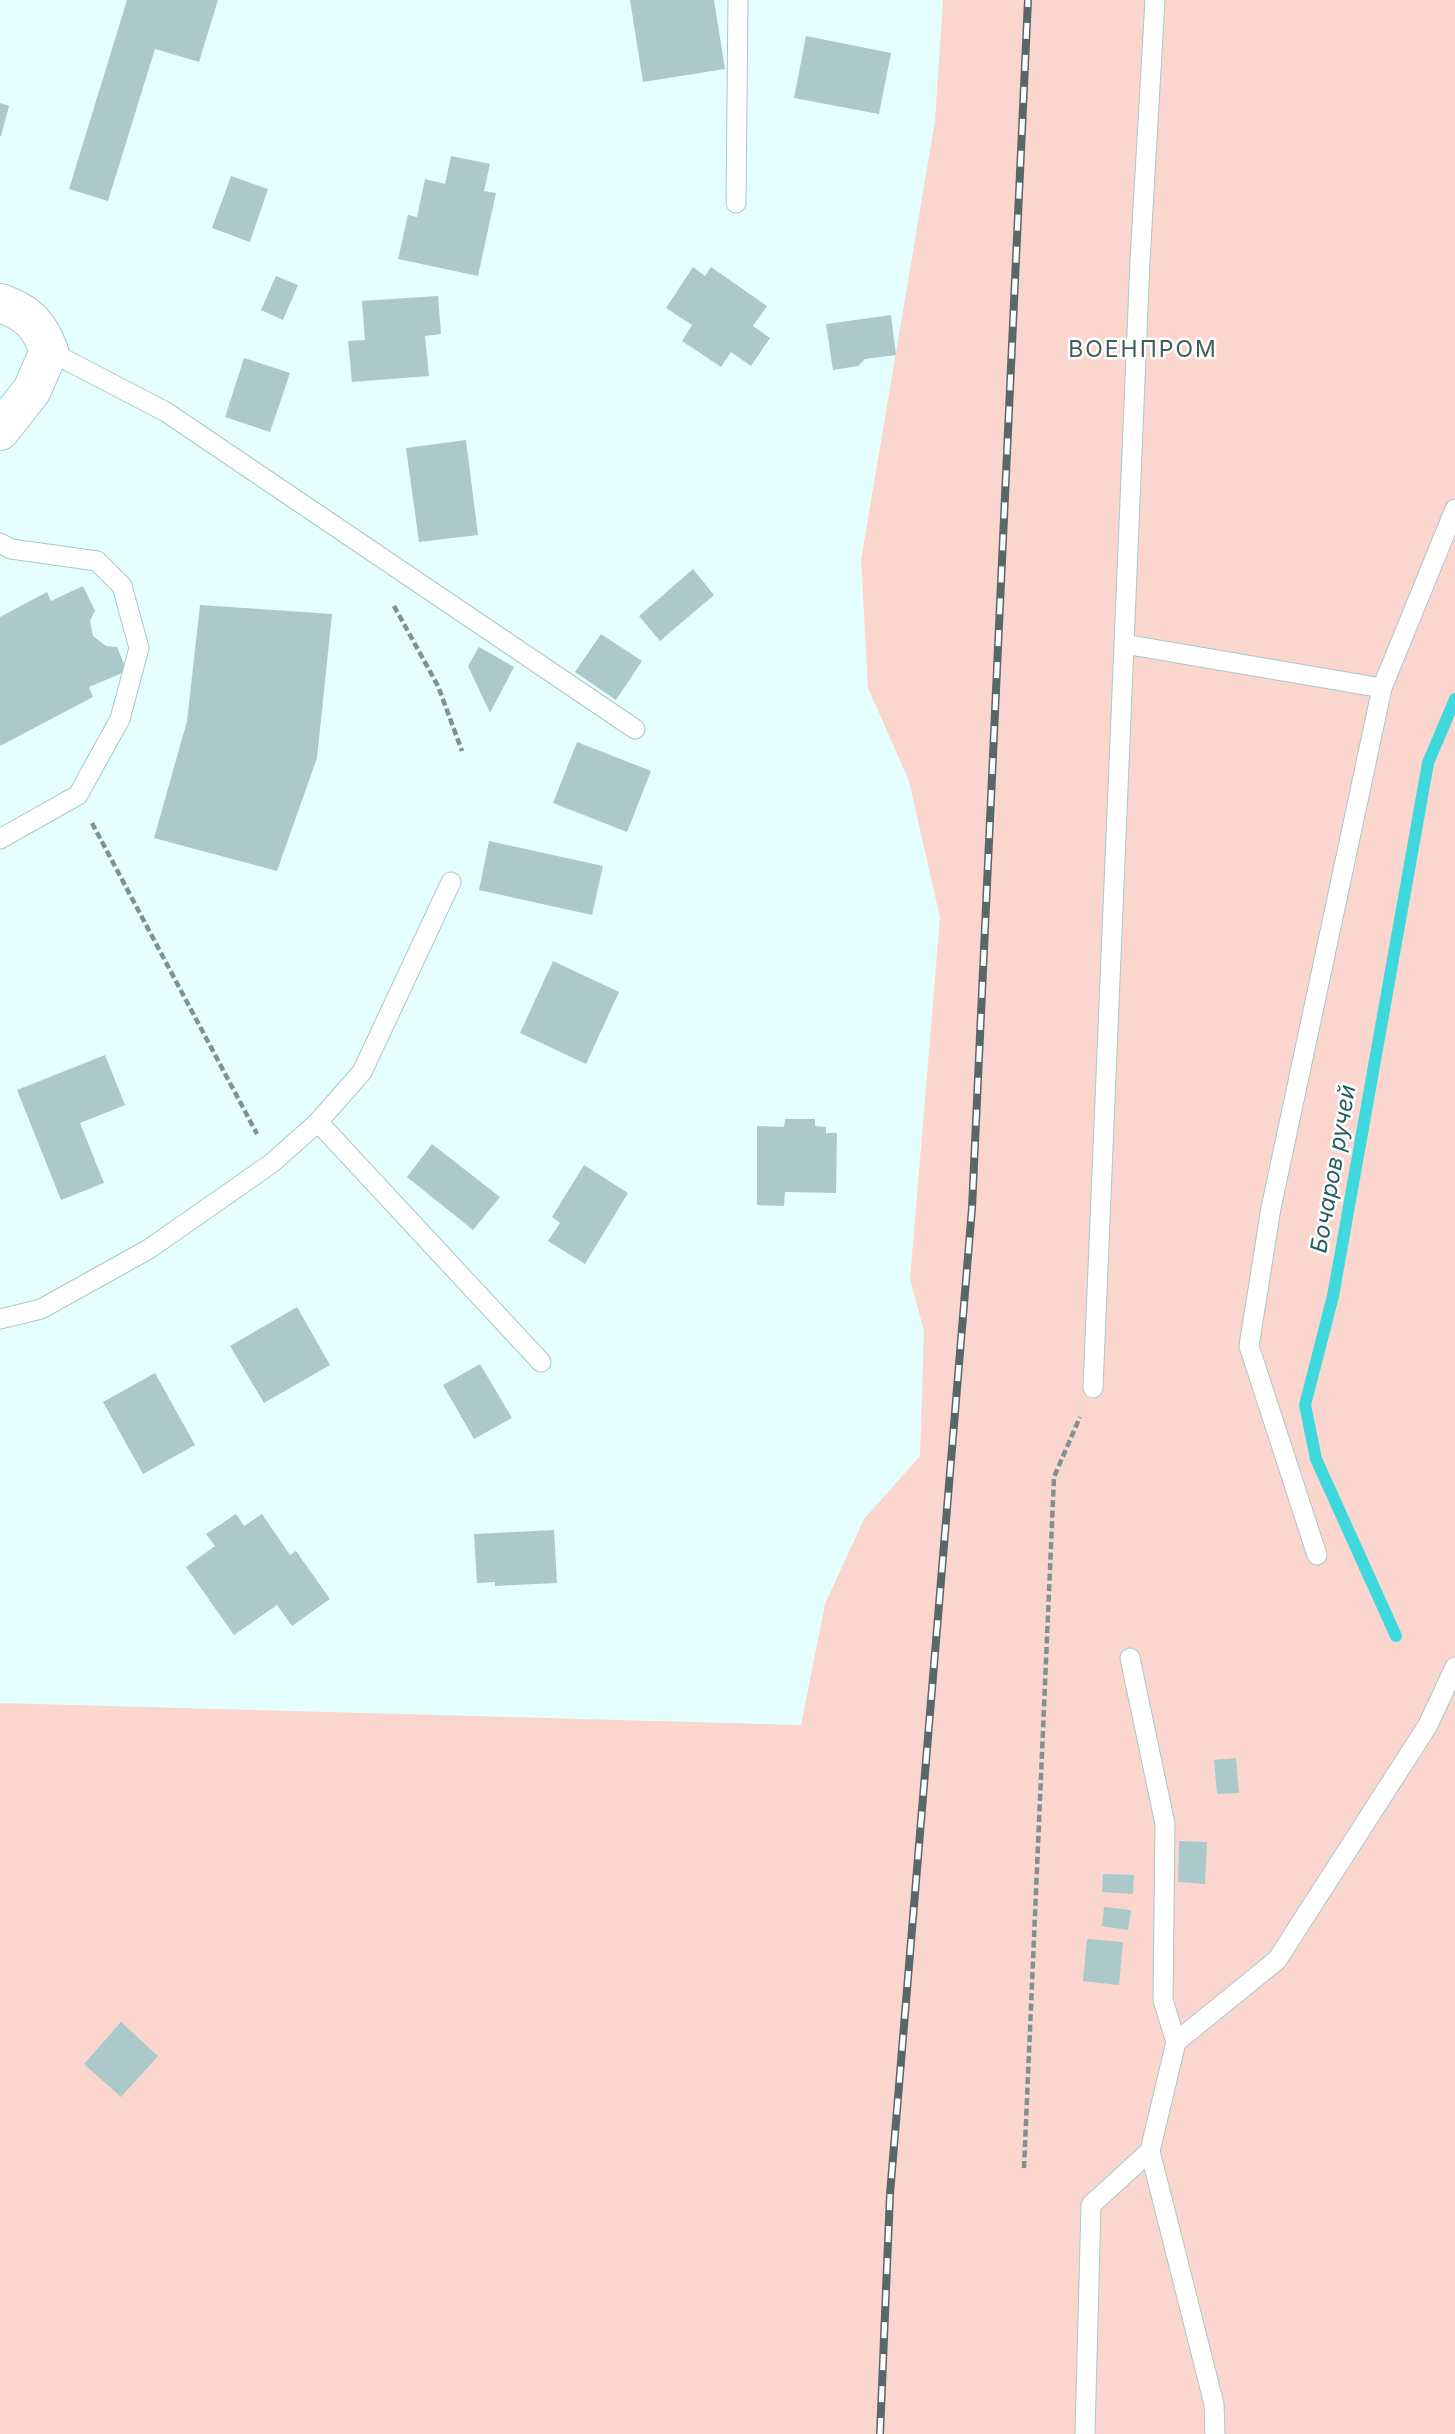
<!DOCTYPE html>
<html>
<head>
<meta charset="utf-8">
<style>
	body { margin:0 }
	canvas { display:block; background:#e5fefe }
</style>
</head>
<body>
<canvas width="1455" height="2434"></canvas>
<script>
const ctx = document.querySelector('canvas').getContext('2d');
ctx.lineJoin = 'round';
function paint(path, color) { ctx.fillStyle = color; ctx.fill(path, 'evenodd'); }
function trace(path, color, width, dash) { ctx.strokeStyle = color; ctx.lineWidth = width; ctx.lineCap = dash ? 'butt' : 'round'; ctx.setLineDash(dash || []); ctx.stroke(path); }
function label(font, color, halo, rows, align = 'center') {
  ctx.font = font + ' Inter,sans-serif'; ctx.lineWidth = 5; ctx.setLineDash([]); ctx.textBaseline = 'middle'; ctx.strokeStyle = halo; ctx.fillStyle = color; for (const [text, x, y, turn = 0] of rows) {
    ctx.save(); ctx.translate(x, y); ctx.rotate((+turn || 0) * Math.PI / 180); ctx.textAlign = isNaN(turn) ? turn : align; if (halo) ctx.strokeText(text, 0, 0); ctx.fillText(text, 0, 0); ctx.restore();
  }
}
paint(new Path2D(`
	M943,0H1455V2434H0V1703L801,1725L825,1604L864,1519L920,1456L924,1331L910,1279L940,918L909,781L868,688L861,560L935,121Z`), '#fbd6cf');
trace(new Path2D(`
	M1396,1636L1316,1459L1305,1405L1333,1296L1428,763L1455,699`), '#3fd9dd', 12);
paint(new Path2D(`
	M127,0H218L199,62L155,49L108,201L69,189Z
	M630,0H714L725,69L643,82Z
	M806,36L891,53L879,114L794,98Z
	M0,103L9,106L1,136H0Z
	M451,156L490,164L484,191L496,193L478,276L398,259L408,215L417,217L425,179L445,184Z
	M231,176L268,189L250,242L212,228Z
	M693,267L705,276L711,267L767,306L753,326L770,338L751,366L731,352L721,367L682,341L692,325L666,308Z
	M276,276L298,285L283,320L261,310Z
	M438,296L441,334L425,336L429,376L352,382L348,341L365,340L362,301Z
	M891,315L896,355L865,359L858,366L833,370L826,324Z
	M244,358L290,373L270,432L225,417Z
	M466,440L478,535L419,542L406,448Z
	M693,569L714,595L660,641L639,616Z
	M83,586L95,611L90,621L93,636L106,646L117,647L127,671L89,687L93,697L0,746V617L47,592L51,601Z
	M200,605L332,614L317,758L277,871L154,838L187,721Z
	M601,634L642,661L616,700L575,672Z
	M479,647L514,667L490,713L468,666Z
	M577,742L651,771L627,832L553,803Z
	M489,841L603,866L592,915L479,890Z
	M553,961L619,992L586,1064L520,1033Z
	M105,1055L125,1105L80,1123L104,1183L61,1200L17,1090Z
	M785,1119H815V1126L826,1127V1133H837L836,1193L785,1192L784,1206L757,1205V1126L784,1127Z
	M432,1144L500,1197L473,1230L407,1177Z
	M584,1165L628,1193L585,1264L548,1241L560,1223L552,1217Z
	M297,1307L330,1365L264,1403L230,1346Z
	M480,1364L512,1418L474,1439L443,1385Z
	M155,1373L195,1445L143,1474L103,1402Z
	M236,1514L244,1526L262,1514L290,1555L296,1551L330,1599L292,1626L277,1605L234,1635L186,1567L215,1546L206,1534Z
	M554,1530L557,1583L495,1586V1582L477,1583L474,1534Z
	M1236,1758L1239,1793L1217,1794L1214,1760Z
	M1179,1841L1207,1842L1205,1884L1178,1882Z
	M1103,1874L1134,1875L1133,1894L1102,1892Z
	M1104,1907L1131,1910L1128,1930L1102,1926Z
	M1087,1939L1123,1942L1119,1985L1083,1981Z
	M121,2022L158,2056L121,2097L84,2064Z`), '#abc9ca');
const service = new Path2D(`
	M736,203L738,0
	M49,351L166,412L635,729
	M0,543L11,549L97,561L122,586L139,648L120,719L78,795L0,839
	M1124,644L1382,688
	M318,1122L362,1072L451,882
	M0,1319L41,1309L149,1249L272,1163L318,1122L541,1362
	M1093,1388L1140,261L1155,0
	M1317,1555L1249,1346L1271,1208L1382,688L1455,509
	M1130,1658L1165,1824L1163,2000L1176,2042
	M1085,2434L1091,2205L1150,2151
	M1215,2434L1214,2404L1150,2151L1176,2042L1277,1960L1428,1725L1455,1667`);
const minor = new Path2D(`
	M0,303C27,312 39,324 49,351L32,390L0,431`);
trace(service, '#aac8c8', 21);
trace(minor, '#aac8c8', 40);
trace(new Path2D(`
	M394,606L438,686L462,751
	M92,823L257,1134
	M1024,2168L1054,1477L1080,1417`), '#7f9191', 4.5, [7, 3.5]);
trace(service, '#fff', 19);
trace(minor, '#fff', 38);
const rail = new Path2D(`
	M880,2434L890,2194L972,1208L1028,0`);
trace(rail, '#586868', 8);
trace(rail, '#fff', 5, [16]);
ctx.letterSpacing = '2px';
label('23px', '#415c5c', '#fff', [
	["ВОЕНПРОМ",1143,350]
]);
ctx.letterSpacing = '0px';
label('italic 23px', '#215e60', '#fff', [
	["Бочаров ручей",1334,1169,-80]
]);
</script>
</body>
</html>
